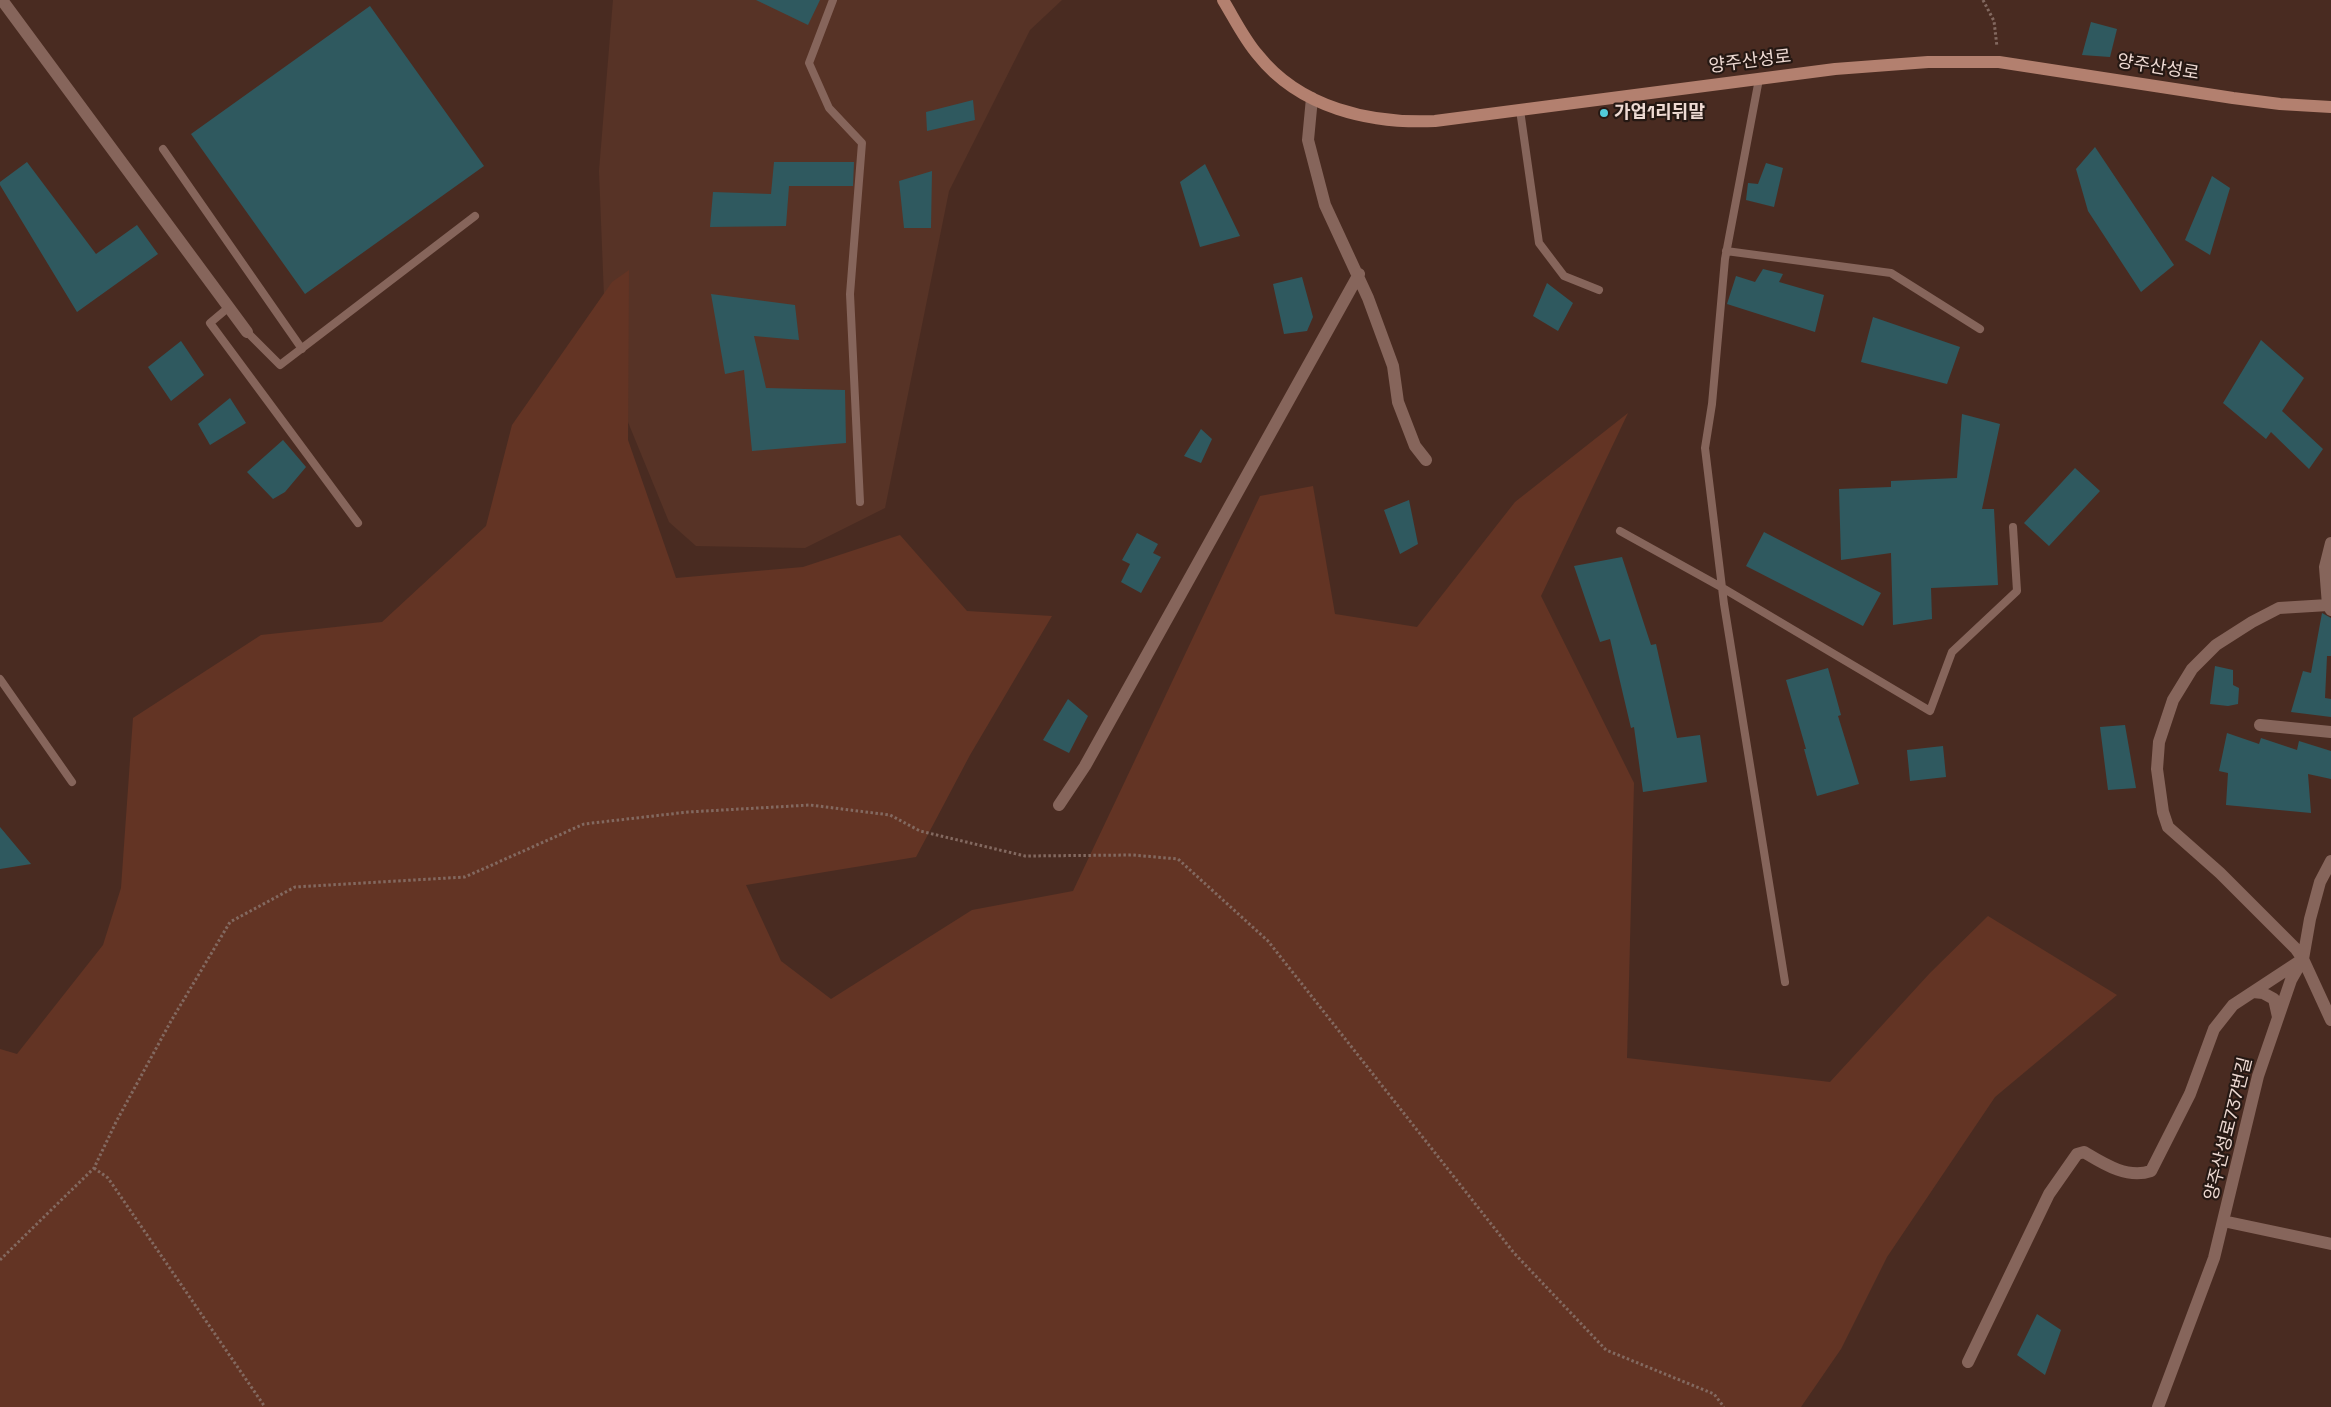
<!DOCTYPE html>
<html>
<head>
<meta charset="utf-8">
<style>
	body { margin:0 }
	canvas { display:block; background:#492b21 }
</style>
</head>
<body>
<canvas width="2331" height="1407"></canvas>
<script>
const ctx = document.querySelector('canvas').getContext('2d');
ctx.lineJoin = 'round';
function paint(path, color) { ctx.fillStyle = color; ctx.fill(path, 'evenodd'); }
function trace(path, color, width, dash) { ctx.strokeStyle = color; ctx.lineWidth = width; ctx.lineCap = dash ? 'butt' : 'round'; ctx.setLineDash(dash || []); ctx.stroke(path); }
function label(font, color, halo, rows, align = 'center') {
  ctx.font = font + ' "Space Grotesk","Noto Sans KR",sans-serif'; ctx.lineWidth = 4.5; ctx.setLineDash([]); ctx.textBaseline = 'middle'; ctx.strokeStyle = halo; ctx.fillStyle = color; for (const [text, x, y, turn = 0] of rows) {
    ctx.save(); ctx.translate(x, y); ctx.rotate((+turn || 0) * Math.PI / 180); ctx.textAlign = isNaN(turn) ? turn : align; if (halo) ctx.strokeText(text, 0, 0); ctx.fillText(text, 0, 0); ctx.restore();
  }
}
paint(new Path2D(`
	M613,0H1062L1030,30L949,191L885,508L805,548L696,546L669,522L607,371L599,171Z`), '#573326');
paint(new Path2D(`
	M629,270L628,440L676,578L803,567L900,535L967,611L1052,616L970,755L916,857L746,885L781,961L831,999L972,910L1073,891L1260,496L1313,486L1335,614L1417,627L1515,502L1628,413L1541,596L1634,783L1627,1058L1830,1082L1930,973L1988,916L2117,995L1995,1097L1887,1257L1841,1349L1801,1407H0V1049L17,1054L103,945L121,888L133,718L261,635L382,622L486,526L512,425L612,282Z`), '#633424');
paint(new Path2D(`
	M756,0H820L808,25Z
	M370,6L484,166L305,294L191,134Z
	M2091,22L2117,29L2110,57L2082,55Z
	M973,100L975,120L927,131L926,112Z
	M2095,147L2174,265L2141,292L2088,211L2076,169Z
	M27,162L96,254L137,225L158,254L77,312L0,185V182Z
	M774,162H854L853,186H789L786,226L710,227L713,192L771,194Z
	M1766,163L1783,168L1774,207L1746,200L1748,183L1758,184Z
	M1205,164L1240,236L1200,247L1180,182Z
	M932,171L931,228H904L899,181Z
	M2212,176L2230,188L2210,255L2185,240Z
	M1763,269L1783,274L1779,282L1824,295L1815,332L1727,304L1736,276L1755,282Z
	M1302,277L1313,317L1307,331L1284,334L1273,284Z
	M1547,283L1573,303L1558,331L1533,316Z
	M711,294L795,305L799,340L754,336L766,388L845,390L846,443L752,451L744,370L725,374Z
	M1873,317L1960,347L1947,384L1861,362Z
	M2261,340L2304,378L2282,411L2323,449L2309,469L2271,432L2266,439L2223,403Z
	M181,341L204,375L171,401L148,367Z
	M230,398L246,423L210,445L198,424Z
	M1962,414L2000,424L1982,509H1994L1998,585L1931,588L1932,619L1893,625L1891,553L1841,560L1839,489L1891,487V481L1957,478Z
	M1201,429L1212,439L1201,463L1184,456Z
	M283,440L306,467L285,492L273,499L247,472Z
	M2075,468L2100,491L2049,546L2024,523Z
	M1409,500L1418,544L1400,554L1384,510Z
	M1764,532L1881,593L1863,626L1746,566Z
	M1137,533L1158,544L1153,553L1161,557L1141,593L1121,582L1130,564L1122,560Z
	M1622,557L1651,645L1656,644L1677,738L1700,735L1707,782L1643,792L1634,727L1631,728L1610,639L1600,642L1574,566Z
	M2322,613L2331,618V656H2327L2325,698L2331,699V717L2291,712L2303,671L2311,673Z
	M2215,666L2233,670V685L2239,688L2238,704L2228,706L2210,704Z
	M1828,668L1841,715L1838,716L1859,784L1817,796L1804,749H1806L1786,680Z
	M1068,699L1088,716L1069,753L1043,740Z
	M2125,725L2136,788L2108,790L2100,727Z
	M2227,733L2259,744L2261,738L2297,750L2299,741L2331,751V779L2308,774L2311,813L2226,805L2228,773L2219,771Z
	M1943,746L1946,777L1910,781L1907,750Z
	M0,827L31,864L0,869Z
	M2037,1314L2061,1330L2045,1375L2017,1355Z`), '#2f595f');
trace(new Path2D(`
	M1983,0L1994,21L1997,47
	M94,1168L108,1178L265,1407
	M0,1260L94,1168L116,1122L171,1021L230,922L295,887L465,877L584,824L688,812L810,805L890,815L920,831L1025,856L1133,855L1178,859L1268,941L1514,1253L1606,1350L1714,1394L1724,1407`), '#836960', 3, [2.5, 2.5]);
trace(new Path2D(`
	M833,0L809,63L829,108L862,143L850,294L860,502
	M1759,79L1725,259L1712,404L1705,448L1724,604L1785,982
	M1520,110L1539,243L1564,276L1599,290
	M163,149L302,349
	M1726,251L1891,273L1980,329
	M229,307L210,323L358,523
	M247,332L280,365L475,216
	M1620,531L1721,587L1930,711L1952,652L2017,591L2013,527
	M0,679L72,782`), '#86655b', 8);
trace(new Path2D(`
	M2,0L247,332
	M1312,98L1308,140L1325,205L1368,298L1393,366L1398,402L1415,446L1426,460
	M2331,543L2325,567L2328,605L2331,610
	M2328,605L2279,608L2252,622L2216,645L2192,669L2173,700L2159,742L2157,769L2163,812L2168,827L2220,873L2296,949L2303,959L2331,1020
	M2260,725L2331,732
	M1059,805L1085,766L1359,274
	M2253,992L2263,993L2274,999L2278,1017
	M2223,1221L2331,1244
	M1968,1362L2049,1194L2077,1154L2084,1152C2104,1164 2127,1179 2151,1171L2190,1094L2214,1029L2233,1005L2303,959
	M2158,1407L2214,1258L2258,1076L2291,980L2303,959L2310,919L2320,882L2331,861`), '#86655b', 12);
trace(new Path2D(`
	M1223,0C1234,18 1244,39 1258,55C1300,108 1370,124 1435,121L1835,69L1928,62H1999L2233,98L2280,104L2331,107`), '#b3806f', 12);
for (const [x, y, r, color] of [
	[1604,113,5,"#52cbda"]
]) { const dot = new Path2D(); dot.arc(x, y, r, 0, 2 * Math.PI); ctx.fillStyle = color; ctx.fill(dot); trace(dot, '#251813', 2); }
label('18px', '#eedad3', '#251813', [
	["양주산성로",1750,62,-7],
	["양주산성로",2158,68,9],
	["양주산성로737번길",2229,1129,-76]
]);
label('bold 18px', '#eedad3', '#251813', [
	["가업1리뒤말",1614,113]
], 'left');
</script>
</body>
</html>
